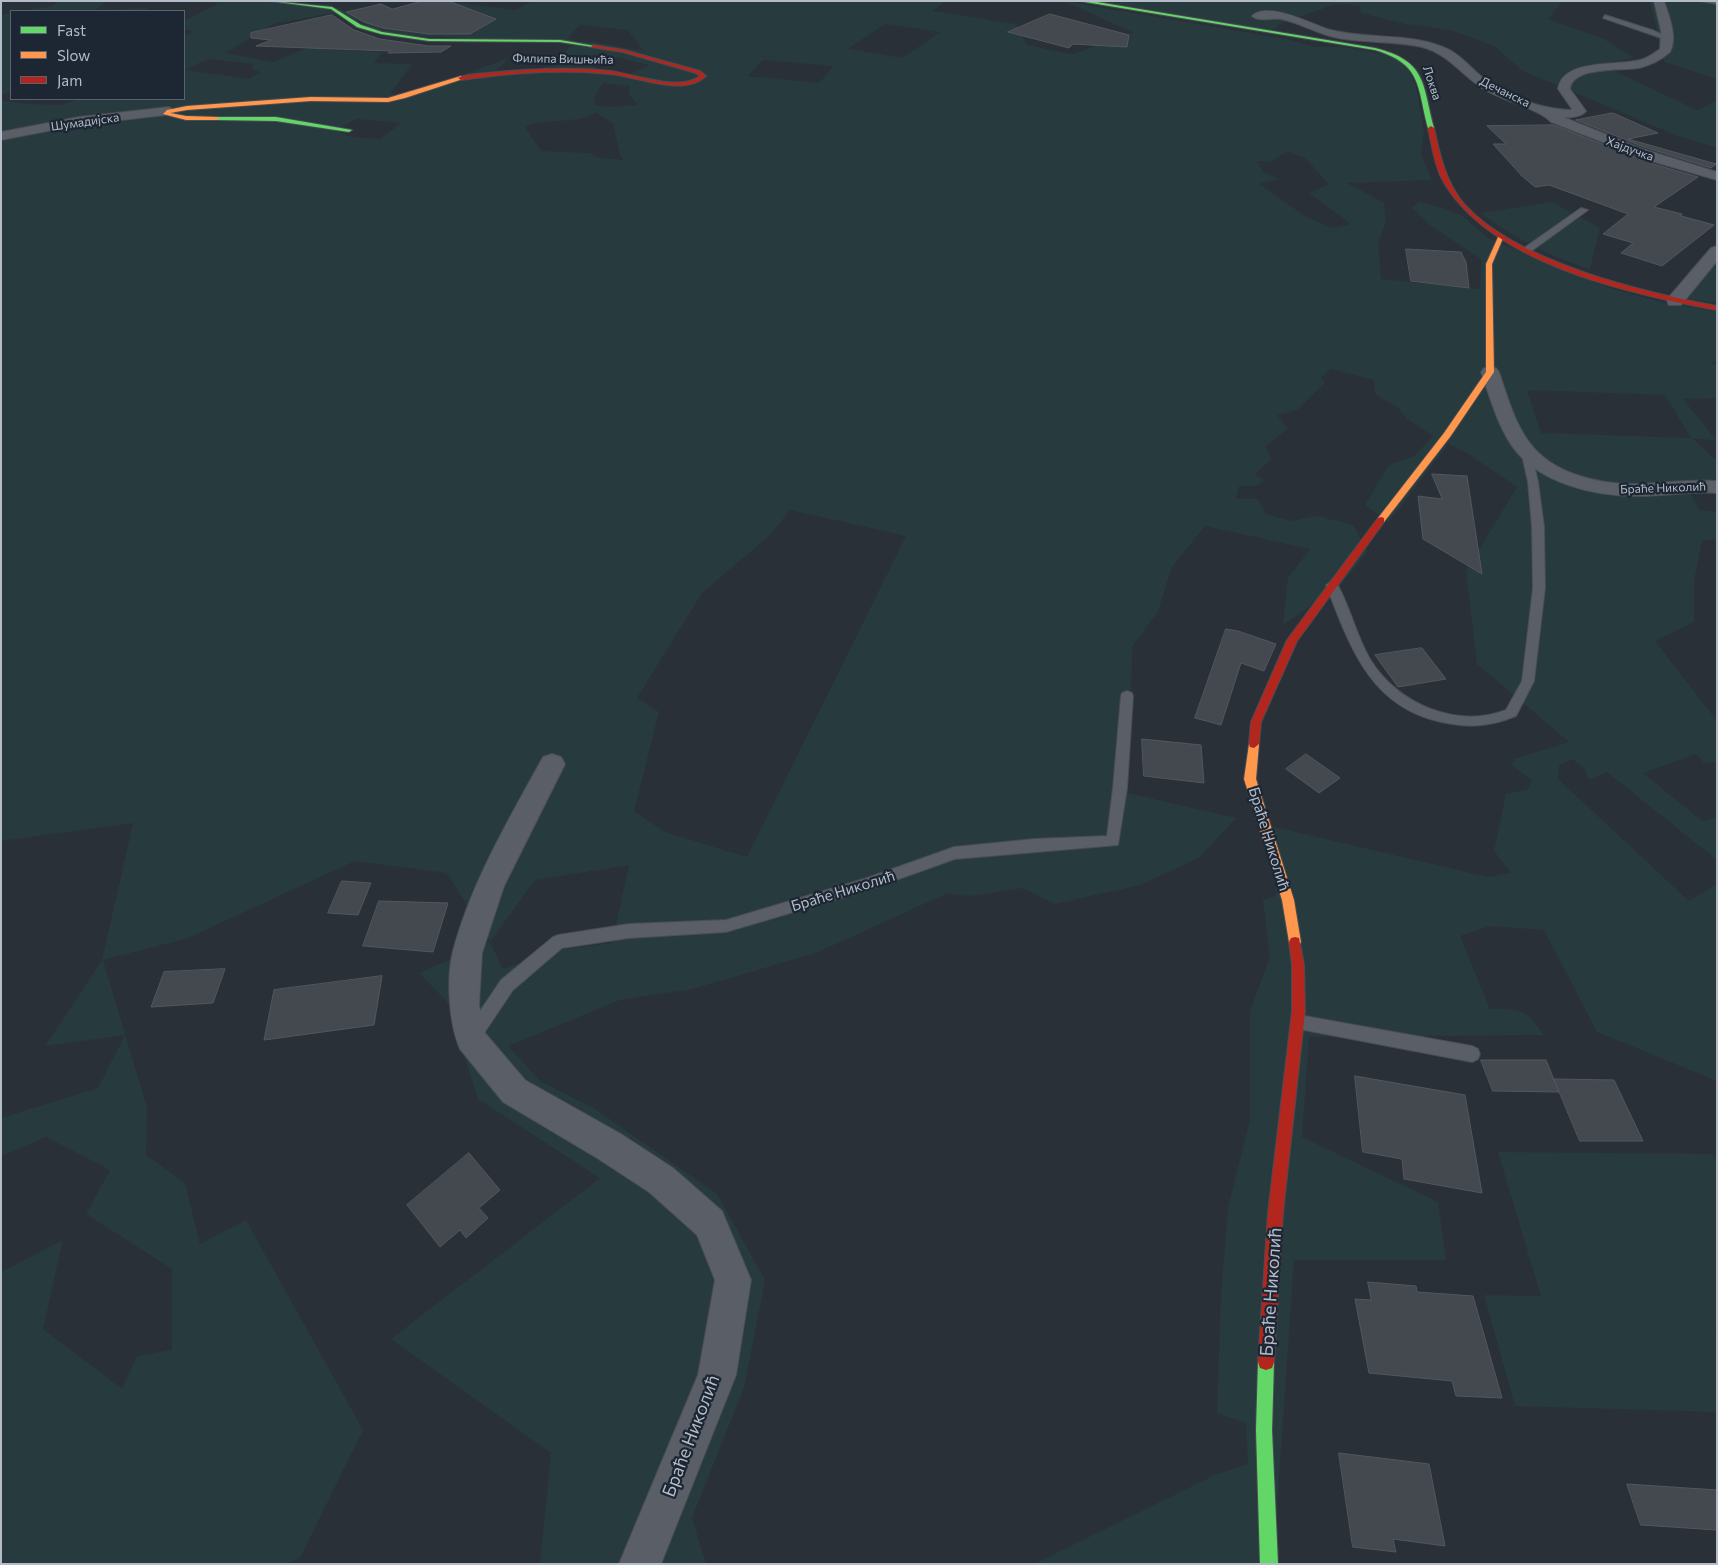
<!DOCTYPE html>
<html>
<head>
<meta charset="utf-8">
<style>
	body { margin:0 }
	#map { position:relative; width:1718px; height:1565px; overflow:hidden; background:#2a3038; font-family:Commissioner,sans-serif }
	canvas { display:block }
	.frame { position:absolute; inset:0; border:2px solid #b4bcc9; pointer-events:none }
	.legend { position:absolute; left:10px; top:10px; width:175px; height:90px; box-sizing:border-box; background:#1d2633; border:1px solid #59626f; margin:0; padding:6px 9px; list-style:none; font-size:15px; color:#b4bcc9 }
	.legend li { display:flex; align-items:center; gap:10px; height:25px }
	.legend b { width:25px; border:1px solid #59626f }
</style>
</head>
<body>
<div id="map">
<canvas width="1718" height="1565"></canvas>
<div class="frame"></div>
<ul class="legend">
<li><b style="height:6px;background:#63d668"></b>Fast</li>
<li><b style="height:6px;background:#ff974d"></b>Slow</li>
<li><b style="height:6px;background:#b3261e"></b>Jam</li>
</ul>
</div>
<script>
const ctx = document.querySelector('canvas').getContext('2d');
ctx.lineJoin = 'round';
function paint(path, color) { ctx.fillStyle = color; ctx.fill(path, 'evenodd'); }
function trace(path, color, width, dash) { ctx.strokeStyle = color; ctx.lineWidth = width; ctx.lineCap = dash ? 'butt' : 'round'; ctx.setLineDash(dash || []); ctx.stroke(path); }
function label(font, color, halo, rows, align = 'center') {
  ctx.font = font + ' Commissioner,sans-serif'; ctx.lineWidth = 4.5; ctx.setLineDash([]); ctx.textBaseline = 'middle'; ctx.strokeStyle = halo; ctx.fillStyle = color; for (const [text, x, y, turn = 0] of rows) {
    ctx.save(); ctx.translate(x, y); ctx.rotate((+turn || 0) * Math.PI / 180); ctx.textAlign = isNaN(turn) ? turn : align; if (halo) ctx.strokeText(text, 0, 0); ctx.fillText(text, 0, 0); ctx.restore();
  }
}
paint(new Path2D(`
	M58,1H106L96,10L148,8L143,11H21L53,6Z
	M207,1C248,1 294,0 334,7C348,10 358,23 372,24L457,3L516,10L532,1H945L933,11L1016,24L1027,45L1072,54L1134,33L1064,1L1286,39L1315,47H1343L1383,54L1397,59L1408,69L1416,87L1424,130L1421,154L1432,180L1347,183L1384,203L1386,222L1378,243L1381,279L1480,289L1481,259L1430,225L1412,208L1419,202L1443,208L1461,215L1488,238L1607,287L1664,303L1717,311V361L1712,362L1717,367V398L1683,399L1717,441L1692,438L1717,461V478L1689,492L1700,510L1717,512V539L1702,541L1694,581V622L1655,641L1717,721V762L1704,763L1696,754L1643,773L1702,821L1717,817V860L1607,772L1589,780L1584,768L1572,759L1559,766L1558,779L1689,901L1717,884V1081L1597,1032L1544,930L1489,926L1460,936L1490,1009C1523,1009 1525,1009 1544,1035L1309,1037L1302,1137L1438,1202L1446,1260H1294L1273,1564H1034L1215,1475L1248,1464L1246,1423L1217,1413L1221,1295L1228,1208L1250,1120V1011L1270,957L1263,900L1276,896L1270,826L1488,877L1511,873L1494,851L1506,794L1528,789L1532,781L1512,765L1514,759L1569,742L1477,664L1466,571L1517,487L1467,453L1448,444L1389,522L1365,505L1389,465L1414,456L1433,436L1407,419L1397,407L1375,394L1374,380L1331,369L1321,378L1325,383L1297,410L1277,415L1288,428L1265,447L1272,459L1255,474L1264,481L1255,486H1239L1236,499H1258L1266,514L1291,521L1317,516L1353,525L1368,551L1340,586L1283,625L1288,578L1310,549L1205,526L1172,567L1158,611L1132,647L1128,793L1236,818L1199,858L1140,885L1055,904L1023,888L969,896L948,893L816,953L692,989L620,1000L508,1046L540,1081L595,1109L717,1194L765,1280L744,1388L692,1518L706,1564H540L551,1453L391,1339L600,1178L478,1099L447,1002L419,973L490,942L447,873L355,861L188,938L103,960L147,1108L146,1155L185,1183L200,1244L246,1220L363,1430L300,1558L286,1564H1V1272L63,1240L43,1329L122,1389L137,1356L172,1350V1269L86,1214L110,1170L46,1137L1,1156V1118L98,1088L125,1035L45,1046L102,960L133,823L1,841V100L26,104L61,105L79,99H184V70L249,79L260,72L251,69L254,64L208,59L184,70V36L193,32L184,29V21L216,5L217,3ZM333,13L364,23L378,34L576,43L562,54L518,55L402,96L390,94L412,64L374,63L383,52L331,50V43L314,45L274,62L226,53L273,24ZM885,24L940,32L903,58L848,49ZM580,25L628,30L644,51L594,42H577L568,38ZM601,56L620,58L650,65L629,74L599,69L582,63L585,60ZM510,57L560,60L563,63L544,67L541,70H497ZM763,60L833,66V67L819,83L748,76ZM603,83L630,86L629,95L638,105L611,107L594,105L595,95ZM596,113L613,123L620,155L625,161C612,157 599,161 590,153L541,151L525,127C547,117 575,125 596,113ZM357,119L401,123L380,139L351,137L336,130ZM1288,151L1305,158L1329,184L1309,193L1351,224L1332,228L1305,216L1259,184L1279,179L1263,172L1257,161L1270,162ZM1527,390L1665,395L1691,438L1541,433ZM790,510L906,536L747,857L665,832L634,811L659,712L637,698L702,593L771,534ZM629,865L612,943L559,950L503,969L490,942L535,880Z
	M1100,1H1562L1548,19L1604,39L1634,58L1599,64L1697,110L1717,101V148L1678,136L1523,71L1494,46L1451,30L1405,24L1361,13L1360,6L1348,4L1333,5L1277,25L1278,28L1268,30Z
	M1650,1H1717V79L1664,62Z
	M11,13V91L1,95V15Z
	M1552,202L1600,228L1590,269C1550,256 1514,239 1481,213Z
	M1717,260V303L1689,299L1694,288Z
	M1498,1152L1712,1154L1717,1162V1333H1715L1717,1343V1412L1515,1406L1484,1295L1541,1296Z`), '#273a3e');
const building = new Path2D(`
	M423,1H448L496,19L470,34H429L383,28L364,22L346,12L381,4L392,9Z
	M1050,14L1129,35L1127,47L1073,44L1069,48L1008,32Z
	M332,15L354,30L380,39L429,46H451L441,52L388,53L391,51L256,46L271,40L251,38V33Z
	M1613,113L1658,133L1628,139L1716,164L1711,168L1641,146L1576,120Z
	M1554,125L1650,163L1698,177L1654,207L1682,214L1681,216L1714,225L1662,266L1621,253L1633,243L1603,234L1628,214L1549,185L1535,187L1522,176L1493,144H1506L1487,126Z
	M1406,249L1461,252L1466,262L1469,288L1411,281Z
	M1432,474L1467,476L1482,574L1423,539L1418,496L1442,499Z
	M1226,629L1238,631L1276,644L1264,671L1241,663L1221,725L1195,718Z
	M1422,648L1446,679L1398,687L1375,655Z
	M1142,739L1201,745L1204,783L1144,776Z
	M1306,754L1340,778L1319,793L1286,769Z
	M342,881L371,883L358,915L328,913Z
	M379,901L448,903L433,952L363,946Z
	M225,969L213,1003L151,1007L164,972Z
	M382,976L374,1025L264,1040L274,990Z
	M1481,1060H1546L1559,1092L1493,1091Z
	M1355,1076L1465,1095L1482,1193L1404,1179L1402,1159L1363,1152Z
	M1554,1079L1614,1080L1643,1141H1580Z
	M469,1153L500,1190L479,1208L488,1218L466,1238L460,1230L440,1247L407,1205Z
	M1368,1282L1416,1286L1417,1292L1473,1296L1502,1398L1456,1396L1452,1381L1369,1373L1355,1299L1371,1300Z
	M1339,1453L1429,1464L1445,1546L1393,1539L1396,1552L1353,1547Z
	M1627,1484L1717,1490V1530L1641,1525Z`);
paint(building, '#444950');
trace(building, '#52575f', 1);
const lane = new Path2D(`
	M1700,1H1717V4Z
	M1605,15L1652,30L1672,39L1667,40L1603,18Z
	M1581,208L1588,210L1530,252H1524V248Z
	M1526,448L1531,451L1538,482L1544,527L1545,588L1534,681L1516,716C1489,727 1469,728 1441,722C1369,706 1350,646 1326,585L1332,581L1336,582C1350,606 1356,635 1370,659C1397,704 1457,729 1506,710L1522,681L1533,588L1532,527L1528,482L1521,451Z
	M1127,691L1132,693L1133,696L1127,788L1118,845L955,859L868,890L726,932L629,938L562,948L513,990L478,1042L472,1045L466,1042L464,1037L466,1032L501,980L553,937L558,935L629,924L726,920L867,878L954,847L1034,839L1107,836L1113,788L1121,696L1122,693Z
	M1299,1015L1472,1046L1478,1049L1480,1054L1478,1059L1472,1062L1299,1029L1293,1027L1291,1022L1293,1017Z`);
const street = new Path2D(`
	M1654,1H1664C1669,16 1678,37 1670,52C1661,60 1651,65 1639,68C1621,71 1573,66 1570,89L1586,111C1582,117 1571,118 1563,117L1640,148L1717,172V180L1651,161L1551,122C1539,109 1506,102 1487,91C1464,78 1449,54 1422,47C1394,41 1366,43 1338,38C1318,34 1300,23 1281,19C1272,18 1258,22 1252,16C1267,1 1310,23 1327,29C1365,40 1406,32 1443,47C1459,53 1470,67 1482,77C1506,96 1540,109 1570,110L1572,109L1558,89C1563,58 1617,66 1640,60C1648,58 1654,53 1660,49L1661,31Z
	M169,107L175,111L174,114L79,125L1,140V132L79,117Z
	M1717,246V261L1681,305H1669L1667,301L1669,297L1711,248Z
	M1490,367L1496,368L1499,372C1507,395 1514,422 1529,442C1553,475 1602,485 1640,484C1666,483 1691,479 1717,481V493C1691,491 1666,496 1640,496C1597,497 1538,484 1512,446C1497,424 1490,397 1481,372L1484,368Z
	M552,754L561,757L565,764L504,886L482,953L479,1005L485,1033L525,1080L621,1134L673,1168L722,1211L751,1280L736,1375L661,1564H619L698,1375L715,1280L697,1235L649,1192L597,1158L503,1102L460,1049C449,1024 446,978 453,951C471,883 509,819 543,757Z`);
const fast = new Path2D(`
	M270,1L332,7L361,25L382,32L429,39L560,40L595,46L593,47L560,42L429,41L381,34L357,27L331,9Z
	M1079,1H1091L1375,48C1427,61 1422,83 1434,128L1431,130L1428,128C1417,86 1422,64 1375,50Z
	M215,117H276L352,130L349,132L276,121L217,120Z
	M1266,1354L1272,1356L1274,1362L1272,1430L1278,1564H1260L1256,1430L1258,1362L1260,1356Z`);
const slow = new Path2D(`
	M461,76L463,79L405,98L388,102L311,101L187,110L170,113L186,116L219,117L217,120H186L163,114L167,110L187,106L311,97L388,98Z
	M1499,235L1504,236L1492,264L1494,372L1450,437L1384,522H1378V518L1444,433L1486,372V264Z
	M1254,740L1259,744L1256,779L1294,900L1301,942L1299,946L1295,947L1291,946L1289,942L1282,900L1244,779L1249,744Z`);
const jam = new Path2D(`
	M593,45L624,50L700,71L706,76C692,89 672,86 655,83C640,80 625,76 610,74C561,69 509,73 461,80L458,78C466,74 479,74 488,73C528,69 570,67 610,71C634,74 679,92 700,76L696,73L623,52L591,47Z
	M1431,126L1434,128C1440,156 1446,183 1465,205C1517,262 1642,292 1717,306V310C1630,294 1488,263 1442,179C1434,164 1432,145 1428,128Z
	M1381,517L1384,518V522L1297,641L1261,722L1259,744L1254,748L1250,747L1249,744L1251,722L1287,640L1378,518Z
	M1295,937L1299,938L1304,965L1305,1011L1283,1213L1274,1362L1272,1368L1266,1370L1260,1368L1258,1362L1268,1213L1292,1011V965L1289,942L1291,938Z`);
trace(lane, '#484c53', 2);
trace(street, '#484c53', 2);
trace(fast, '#484c53', 2);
trace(slow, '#484c53', 2);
trace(jam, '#484c53', 2);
paint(lane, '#5a5e66');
paint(street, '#5a5e66');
paint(fast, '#63d668');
paint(slow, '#ff974d');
paint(jam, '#b3261e');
label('12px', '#b4bcc9', '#1d2633', [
	["Филипа Вишњића",563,59,1],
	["Локва",1432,83,72],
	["Дечанска",1505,92,26],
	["Шумадијска",85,122,-8],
	["Хајдучка",1630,149,20],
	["Браће Николић",1663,488,-2]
]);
label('15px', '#b4bcc9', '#1d2633', [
	["Браће Николић",1269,839,73],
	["Браће Николић",843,891,-17]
]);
label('18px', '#b4bcc9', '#1d2633', [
	["Браће Николић",1271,1292,-86],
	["Браће Николић",691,1436,-69]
]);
</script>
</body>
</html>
